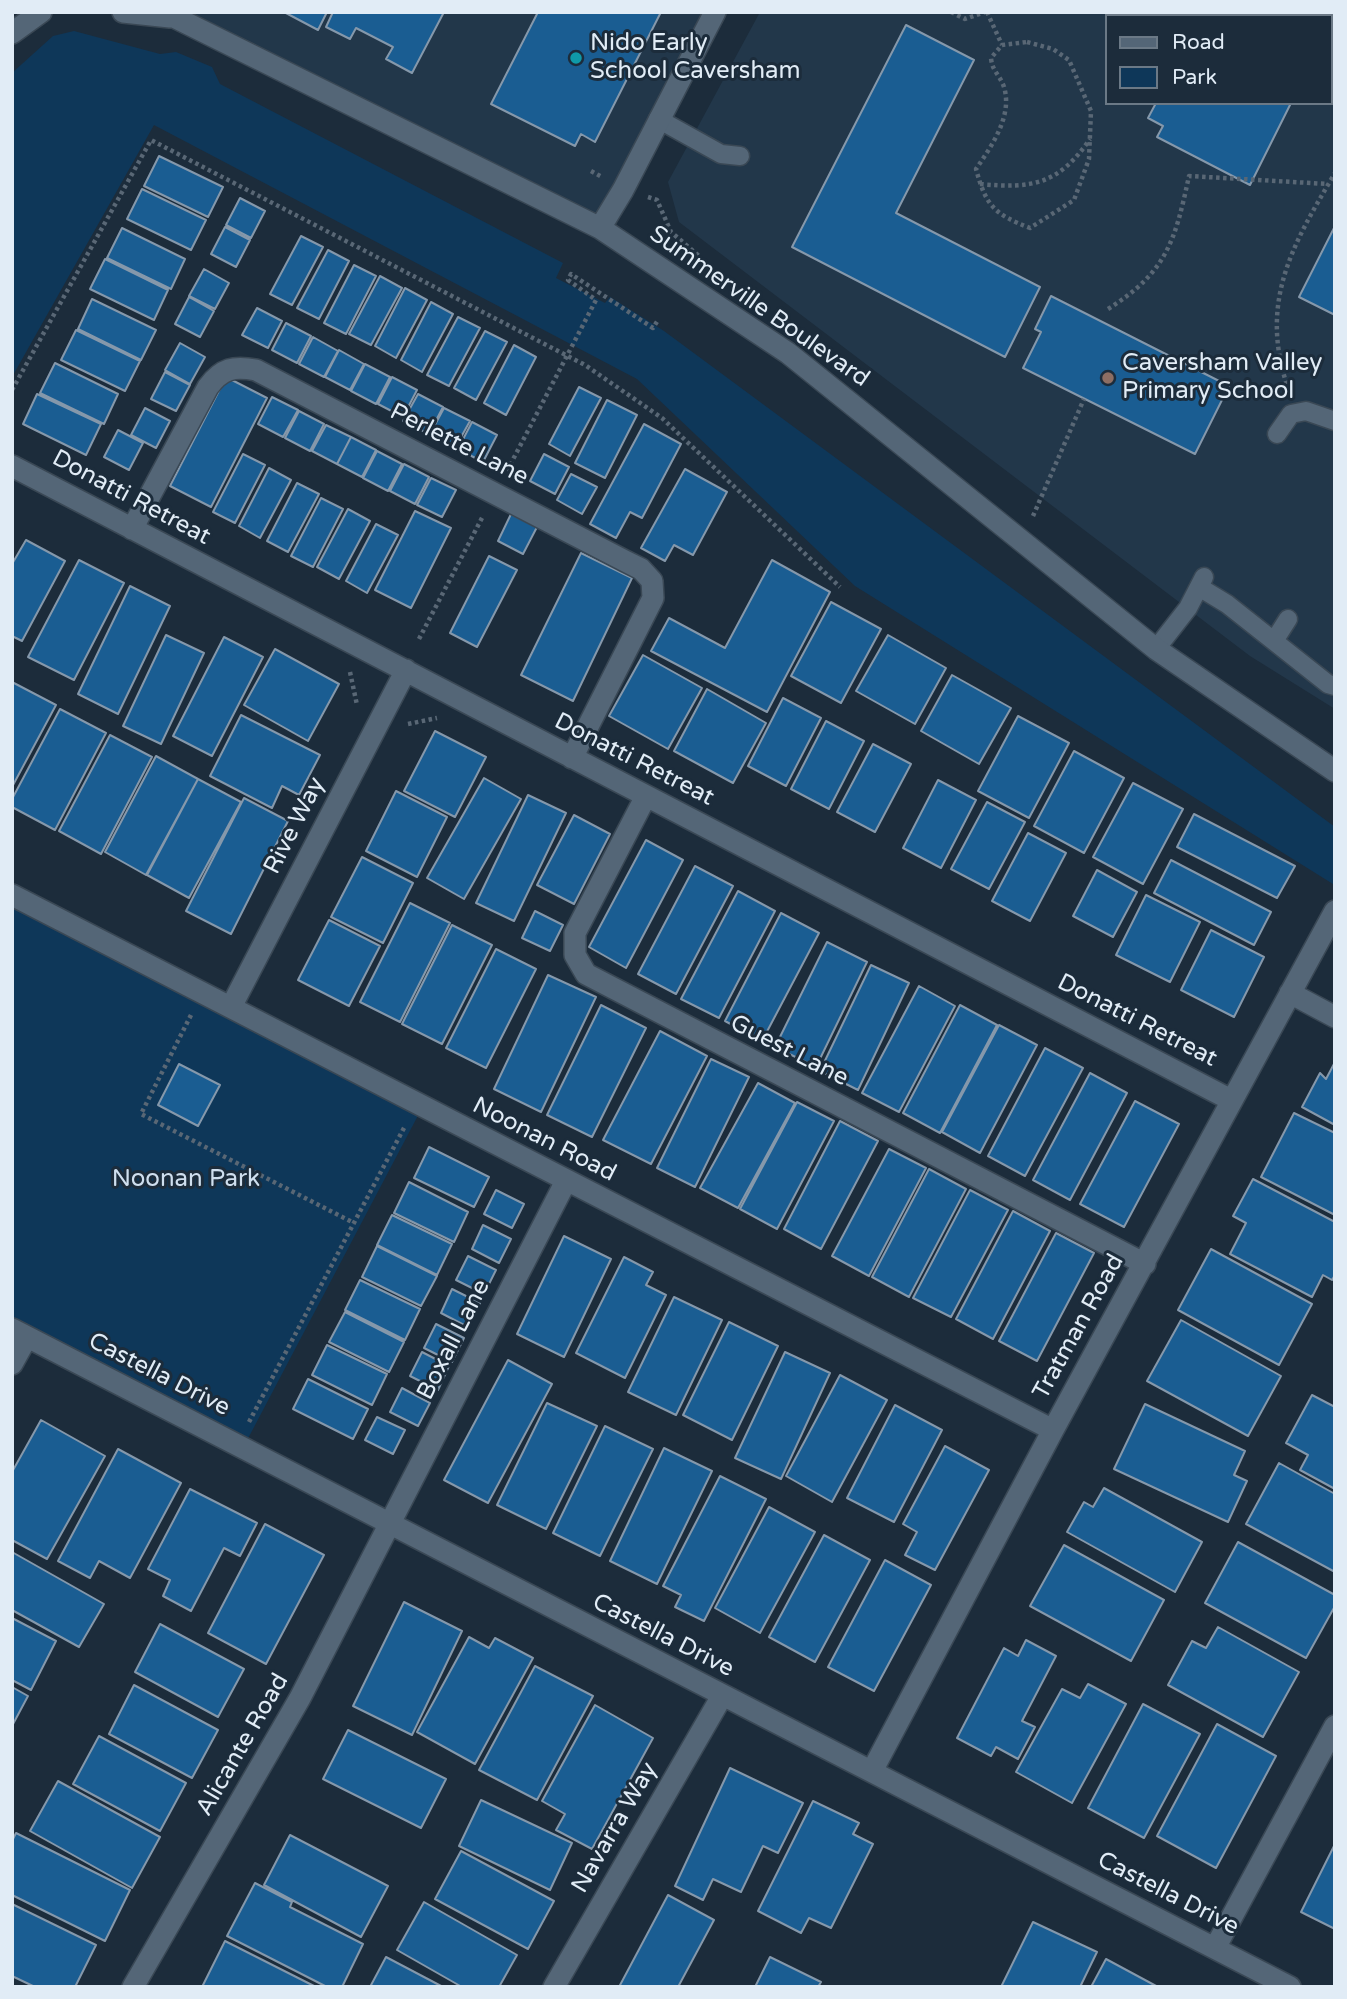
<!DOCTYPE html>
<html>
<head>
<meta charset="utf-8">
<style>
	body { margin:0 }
	#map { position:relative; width:1347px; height:1999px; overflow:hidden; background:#1c2c3b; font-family:"Varela Round",sans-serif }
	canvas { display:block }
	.frame { position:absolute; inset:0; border:14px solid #e1ecf6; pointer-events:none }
	.legend { position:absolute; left:1105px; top:14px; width:228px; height:91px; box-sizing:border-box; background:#1c2c3b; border:2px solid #6b7986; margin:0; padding:9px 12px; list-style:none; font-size:21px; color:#e1ecf6 }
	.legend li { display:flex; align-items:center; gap:14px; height:35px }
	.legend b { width:35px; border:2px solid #6b7986 }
</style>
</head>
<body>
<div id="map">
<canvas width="1347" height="1999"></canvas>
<div class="frame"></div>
<ul class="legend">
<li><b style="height:9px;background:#546677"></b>Road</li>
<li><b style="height:19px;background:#0e3759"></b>Park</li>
</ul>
</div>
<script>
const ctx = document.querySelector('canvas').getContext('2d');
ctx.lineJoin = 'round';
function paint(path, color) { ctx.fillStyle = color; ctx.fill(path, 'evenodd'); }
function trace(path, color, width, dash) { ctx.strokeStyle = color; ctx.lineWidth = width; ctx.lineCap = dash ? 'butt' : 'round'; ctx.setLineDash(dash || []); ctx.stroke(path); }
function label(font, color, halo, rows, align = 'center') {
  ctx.font = font + ' "Varela Round",sans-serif'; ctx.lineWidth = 6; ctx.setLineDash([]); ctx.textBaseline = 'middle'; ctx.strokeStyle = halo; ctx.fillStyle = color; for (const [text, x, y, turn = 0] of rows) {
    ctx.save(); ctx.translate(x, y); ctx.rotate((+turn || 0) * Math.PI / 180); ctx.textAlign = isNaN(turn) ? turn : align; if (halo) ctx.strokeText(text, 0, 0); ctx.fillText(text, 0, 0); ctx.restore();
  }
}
paint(new Path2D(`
	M164,12H715L600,228Z
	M760,12H1335V709L1250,656L679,222L668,182ZM1107,16H1331V103H1107Z`), '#22374a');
paint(new Path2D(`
	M74,31L160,54L176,52L212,67L220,84L563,263L556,278L605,303L610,297L664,331L1335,827L1333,884L855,586L637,379L154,125L12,377V73L53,36Z
	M12,903L423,1106L243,1448L12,1329Z`), '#0e3759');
const building = new Path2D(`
	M284,12H327L318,30Z
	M333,12H444L412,73L386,59L393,47L356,28L350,39L326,27Z
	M538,12H661L595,142L581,134L575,146L491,104Z
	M906,25L974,60L896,213L1040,287L1005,357L792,247Z
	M1156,103H1291L1250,185L1157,137L1163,126L1148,118Z
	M159,156L223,187L208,217L144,186Z
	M142,189L206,220L191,250L127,219Z
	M240,198L265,211L251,238L226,225Z
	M1335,226V315L1299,297Z
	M225,227L250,240L236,267L211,254Z
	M122,228L185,259L171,289L107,258Z
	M301,236L323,247L292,305L270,294Z
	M328,250L349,261L319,319L297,308Z
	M105,259L168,290L154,320L90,289Z
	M354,265L376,276L346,334L324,323Z
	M204,269L229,283L215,309L189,296Z
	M380,276L402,288L371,345L349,334Z
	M405,288L427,300L396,358L375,346Z
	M1051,296L1229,386L1195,454L1023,368L1041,332L1035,329Z
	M189,297L214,311L200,337L175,324Z
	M92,299L156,330L141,360L78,329Z
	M431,302L453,314L422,372L401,360Z
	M257,308L282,321L268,348L242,335Z
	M458,317L480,328L449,386L427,375Z
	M286,323L311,336L297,363L272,350Z
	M76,330L140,361L125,391L61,360Z
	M485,331L507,342L476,400L454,388Z
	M313,337L338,351L324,377L299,364Z
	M180,343L205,357L190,384L165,370Z
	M514,345L536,357L506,415L484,403Z
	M339,350L364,364L350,390L325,377Z
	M55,363L118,394L104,424L40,393Z
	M365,364L390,377L376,404L351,391Z
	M165,372L190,385L176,411L151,399Z
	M226,377L267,398L211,507L170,486Z
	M392,377L417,390L403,417L378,404Z
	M579,387L601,398L570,456L549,444Z
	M37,394L101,424L86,455L23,424Z
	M418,394L443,407L429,434L403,421Z
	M272,397L298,410L283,437L258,424Z
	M607,400L637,415L605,478L575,463Z
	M145,408L170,421L156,448L131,435Z
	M444,408L470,421L455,448L430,434Z
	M299,411L324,424L310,451L285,438Z
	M472,422L497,435L483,462L458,449Z
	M644,424L681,444L642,518L630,512L616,538L590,524Z
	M326,425L351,437L337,464L312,451Z
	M118,430L143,443L129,470L104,457Z
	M351,437L376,450L362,477L337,464Z
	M377,451L402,464L388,491L363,478Z
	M243,454L265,465L235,523L213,512Z
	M544,454L569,467L555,494L530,481Z
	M404,464L429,477L415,504L390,491Z
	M269,468L291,480L260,538L239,526Z
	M685,469L727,492L693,555L674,545L665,561L641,548Z
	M571,474L597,487L582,514L557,500Z
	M431,478L456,490L442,517L417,505Z
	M297,483L319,494L288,552L267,541Z
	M321,498L343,509L313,567L291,556Z
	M348,509L370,521L339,579L317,567Z
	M415,511L451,528L411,608L375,590Z
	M511,514L537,527L523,554L498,541Z
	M376,524L398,535L367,593L346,581Z
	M26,540L65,561L22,641L12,636V564Z
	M581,553L632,578L573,701L521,675Z
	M489,556L517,570L477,647L450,633Z
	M79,560L124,583L74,680L28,657Z
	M772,560L830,592L767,712L651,651L669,618L725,648Z
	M130,586L170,606L118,714L78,694Z
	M831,602L881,629L841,703L791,676Z
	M166,635L204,653L161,744L123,726Z
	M888,635L946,668L915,724L856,691Z
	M224,637L263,657L212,756L173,736Z
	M275,649L339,684L308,741L244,705Z
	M643,655L702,688L668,749L609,716Z
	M952,675L1011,708L979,764L921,731Z
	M12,682L56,705L12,787Z
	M707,689L766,723L733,783L674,751Z
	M783,698L821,718L786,786L748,766Z
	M60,709L106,733L55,830L12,807V799Z
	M241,715L320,755L299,795L282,786L272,808L210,776Z
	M1018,716L1069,743L1029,818L978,791Z
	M826,721L864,741L829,809L791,789Z
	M435,731L486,757L455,817L404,791Z
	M110,735L152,757L101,854L59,831Z
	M873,744L911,764L875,832L837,812Z
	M1074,751L1124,778L1084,853L1034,826Z
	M156,756L198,779L146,875L105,852Z
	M484,778L521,799L464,899L427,878Z
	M198,779L241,802L189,898L147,875Z
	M938,780L976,800L941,868L903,848Z
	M1133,783L1183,809L1143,884L1093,857Z
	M396,791L447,817L417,877L366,851Z
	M528,795L566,813L514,921L476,903Z
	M244,798L288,821L231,934L186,911Z
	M987,802L1025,822L989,889L951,869Z
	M1194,814L1295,866L1277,898L1177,847Z
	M574,815L610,834L574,904L537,885Z
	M1028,833L1066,853L1030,921L992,901Z
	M646,840L683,860L626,968L589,947Z
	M362,857L413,883L383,943L331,917Z
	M1171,860L1271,912L1254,945L1154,893Z
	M695,866L733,886L676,994L638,974Z
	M1097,870L1137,892L1113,937L1073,916Z
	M738,891L775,911L719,1018L681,999Z
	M1146,895L1200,922L1170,982L1116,955Z
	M410,903L450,923L400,1022L360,1002Z
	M535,911L563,925L550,951L522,938Z
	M781,913L819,933L762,1041L725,1021Z
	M329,920L380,946L349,1006L298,980Z
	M452,925L492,945L442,1044L402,1024Z
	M1211,930L1264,957L1234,1017L1181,990Z
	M827,942L867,962L816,1067L775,1047Z
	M496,949L536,969L486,1068L446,1048Z
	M871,965L909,983L858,1090L820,1071Z
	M548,975L596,997L541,1112L494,1089Z
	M919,986L955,1006L899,1112L862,1093Z
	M601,1005L646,1028L592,1137L547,1115Z
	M960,1005L997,1025L940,1133L903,1113Z
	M999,1025L1037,1045L980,1153L942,1132Z
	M660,1031L707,1056L651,1164L603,1140Z
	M1045,1048L1083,1068L1025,1176L988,1156Z
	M711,1059L749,1077L695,1187L657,1168Z
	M1335,1062V1125L1302,1107L1320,1073L1326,1079Z
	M179,1064L220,1085L198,1126L158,1105Z
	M1090,1073L1127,1093L1070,1200L1033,1180Z
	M758,1083L795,1103L738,1208L700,1188Z
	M1135,1101L1179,1124L1124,1227L1080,1204Z
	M797,1102L834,1121L777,1229L740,1209Z
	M1294,1113L1335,1133V1215L1261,1177Z
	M840,1121L878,1141L821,1249L784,1229Z
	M429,1147L489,1177L474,1207L414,1178Z
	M889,1149L926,1168L869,1276L832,1256Z
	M929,1169L966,1189L909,1297L872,1277Z
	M1253,1179L1335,1222V1275L1332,1280L1323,1275L1312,1297L1230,1254L1246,1223L1233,1216Z
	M409,1182L468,1212L454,1242L394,1213Z
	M496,1190L524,1204L512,1228L484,1214Z
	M970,1190L1008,1210L951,1317L913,1298Z
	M1013,1211L1050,1231L993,1339L956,1319Z
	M392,1215L452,1244L437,1275L377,1245Z
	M483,1225L511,1239L499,1263L472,1249Z
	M1056,1233L1094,1253L1037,1361L999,1341Z
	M564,1236L611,1259L564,1357L517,1334Z
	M377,1246L437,1276L421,1306L362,1277Z
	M1211,1249L1312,1304L1279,1365L1178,1310Z
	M468,1256L496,1270L484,1294L456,1280Z
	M624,1257L653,1272L646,1285L666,1295L625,1378L576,1353Z
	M360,1280L420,1309L405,1340L345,1310Z
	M452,1289L480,1303L468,1327L441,1313Z
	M674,1297L722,1320L676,1415L628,1392Z
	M345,1312L404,1342L389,1372L329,1342Z
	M1181,1320L1281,1376L1248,1436L1147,1381Z
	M729,1322L778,1346L732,1440L683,1415Z
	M436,1324L464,1338L452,1362L424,1348Z
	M327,1345L387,1374L372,1405L312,1375Z
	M422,1352L449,1366L438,1390L410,1376Z
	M785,1352L830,1373L781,1479L735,1458Z
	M508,1360L552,1384L488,1503L444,1480Z
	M840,1375L887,1400L832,1502L786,1476Z
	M308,1379L368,1409L353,1439L293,1409Z
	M402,1388L430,1403L418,1426L390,1412Z
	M1312,1395L1335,1407V1489L1300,1470L1308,1455L1286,1443Z
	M547,1403L597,1426L546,1529L497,1505Z
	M1145,1404L1245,1451L1234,1475L1247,1481L1228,1522L1114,1469Z
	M895,1405L942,1430L894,1522L847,1498Z
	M377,1417L405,1430L393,1454L365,1440Z
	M41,1420L105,1456L47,1559L12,1540V1472Z
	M605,1426L653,1449L600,1556L553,1533Z
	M945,1446L989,1470L935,1570L905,1555L917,1532L903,1524Z
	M664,1448L712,1471L657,1584L610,1561Z
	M118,1449L181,1483L130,1578L99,1561L90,1578L58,1561Z
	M1279,1463L1335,1494V1572L1246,1524Z
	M720,1476L766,1499L704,1621L675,1607L681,1595L663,1586Z
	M1104,1488L1202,1542L1175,1592L1067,1532L1084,1502L1093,1507Z
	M190,1489L257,1523L240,1556L224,1548L191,1611L163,1596L170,1580L148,1569Z
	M769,1507L815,1532L760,1633L715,1608Z
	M265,1524L324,1555L266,1664L208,1633Z
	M824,1535L870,1560L815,1662L769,1637Z
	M1238,1542L1335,1595V1606L1306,1658L1205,1603Z
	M1064,1545L1164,1600L1131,1661L1030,1606Z
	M12,1552L104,1604L79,1647L12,1610Z
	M885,1560L931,1585L874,1691L828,1667Z
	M404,1602L462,1631L412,1735L353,1706Z
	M12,1618L56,1641L31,1690L12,1680Z
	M160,1624L244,1669L218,1717L135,1672Z
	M1218,1627L1299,1672L1263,1737L1168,1685L1192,1641L1206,1648Z
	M469,1637L489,1648L495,1638L533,1658L475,1764L417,1732Z
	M1026,1640L1056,1656L1022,1721L1035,1727L1018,1759L996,1747L991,1756L957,1738L1004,1648L1018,1656Z
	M535,1666L593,1696L537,1800L479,1770Z
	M1088,1684L1126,1704L1072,1803L1016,1772L1062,1689L1080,1698Z
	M134,1685L218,1730L192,1778L109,1734Z
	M12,1687L28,1696L12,1726Z
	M1143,1704L1200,1734L1144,1838L1088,1808Z
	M595,1705L653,1738L592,1849L556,1830L565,1814L542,1801Z
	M1217,1724L1276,1756L1216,1868L1157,1836Z
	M348,1730L446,1779L421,1828L323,1779Z
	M99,1736L186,1783L160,1831L73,1784Z
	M730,1768L803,1803L778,1853L763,1846L741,1892L713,1879L703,1900L675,1886Z
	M58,1781L160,1837L132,1888L30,1831Z
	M481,1800L572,1843L550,1890L459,1846Z
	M813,1801L859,1823L853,1834L873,1844L831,1928L809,1918L801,1933L758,1911Z
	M16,1833L130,1890L105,1941L12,1895V1841Z
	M290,1835L388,1886L361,1937L264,1885Z
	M1335,1844V1929L1301,1912Z
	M461,1851L554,1901L528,1949L435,1899Z
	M255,1883L292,1902L290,1907L363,1944L342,1987H327L227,1936Z
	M668,1895L714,1920L678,1987H619Z
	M424,1902L517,1955L499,1987H462L397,1950Z
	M12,1904L96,1945L75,1987H35L12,1976Z
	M1033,1922L1097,1952L1080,1987H1001Z
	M225,1941L316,1987H202Z
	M386,1957L443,1987H370Z
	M770,1957L821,1982L818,1987H755Z
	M1106,1959L1158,1987H1091Z`);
paint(building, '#1a5d92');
trace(building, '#8598ab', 2);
const lane = new Path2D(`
	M658,119L721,154L740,156
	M1277,434L1291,414L1306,411L1335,421
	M1199,587L1227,604L1328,684L1335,686
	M1274,641L1288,619
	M1156,649L1188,608L1204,577`);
const street = new Path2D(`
	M123,12L170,17
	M164,12L600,228L788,353L1156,649L1335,771
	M12,33L41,12
	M600,228L623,190L715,12
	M12,466L1231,1100
	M132,529L208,387C222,368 234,366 256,370L625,561L641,569L652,581L653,598L572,758
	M646,796L575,933V955L586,974L1145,1264
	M12,895L1053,1430
	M1290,993L1335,1017
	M231,1007L406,670
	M12,1329L1290,1987
	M12,1364L27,1337
	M872,1771L1053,1430L1335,911
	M1215,1948L1335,1726
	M133,1987L300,1698L566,1181
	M554,1987L722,1696`);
trace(lane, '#3a4855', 21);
trace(street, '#3a4855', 24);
trace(new Path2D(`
	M951,12L965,19L985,12
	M987,12L1002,45
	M1027,42L1053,49L1069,60L1091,111L1089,159L1074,200L1030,228C994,214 986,206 976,169C991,147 1013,116 1004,87C1000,75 992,71 991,58L1002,45Z
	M591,171L602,177
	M980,184C1033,189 1059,184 1090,139
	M648,197L657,200L671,232L699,256L696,260
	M1108,309C1167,272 1175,241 1189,176L1328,184
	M12,390L151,140L585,365L662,418L840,587
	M1289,391C1258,304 1291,247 1335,173
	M507,471L596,300L568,280L571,274L653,328L658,320
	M1033,516L1084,399
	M419,639L483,516
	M350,672L357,705
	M408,724L437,718
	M191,1015L141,1114L354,1223
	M249,1422L405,1126`), '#596775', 4.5, [3.5, 3.5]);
trace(lane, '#546677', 18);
trace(street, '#546677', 21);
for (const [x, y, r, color] of [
	[576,58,7,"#0f9aa8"],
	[1108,378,7,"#8d6e63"]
]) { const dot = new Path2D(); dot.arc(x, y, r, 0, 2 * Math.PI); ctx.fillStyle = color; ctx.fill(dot); trace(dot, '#1c2c3b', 2.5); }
label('24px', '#e1ecf6', '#1c2c3b', [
	["Nido Early",590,44],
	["School Caversham",590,72],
	["Caversham Valley",1122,364],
	["Primary School",1122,392]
], 'left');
label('24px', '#e1ecf6', '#1c2c3b', [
	["Summerville Boulevard",759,307,35],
	["Perlette Lane",459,445,27],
	["Donatti Retreat",131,498,28],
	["Donatti Retreat",634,760,27],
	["Rive Way",295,826,-63],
	["Donatti Retreat",1137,1021,27],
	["Guest Lane",789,1051,27],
	["Noonan Road",544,1140,27],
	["Tratman Road",1079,1327,-61],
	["Boxall Lane",454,1340,-63],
	["Castella Drive",159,1375,27],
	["Castella Drive",663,1636,27],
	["Alicante Road",243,1745,-60],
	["Navarra Way",615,1828,-60],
	["Castella Drive",1168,1894,27]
]);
label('24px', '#cfdfef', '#1c2c3b', [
	["Noonan Park",186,1180]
]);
</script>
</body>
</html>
